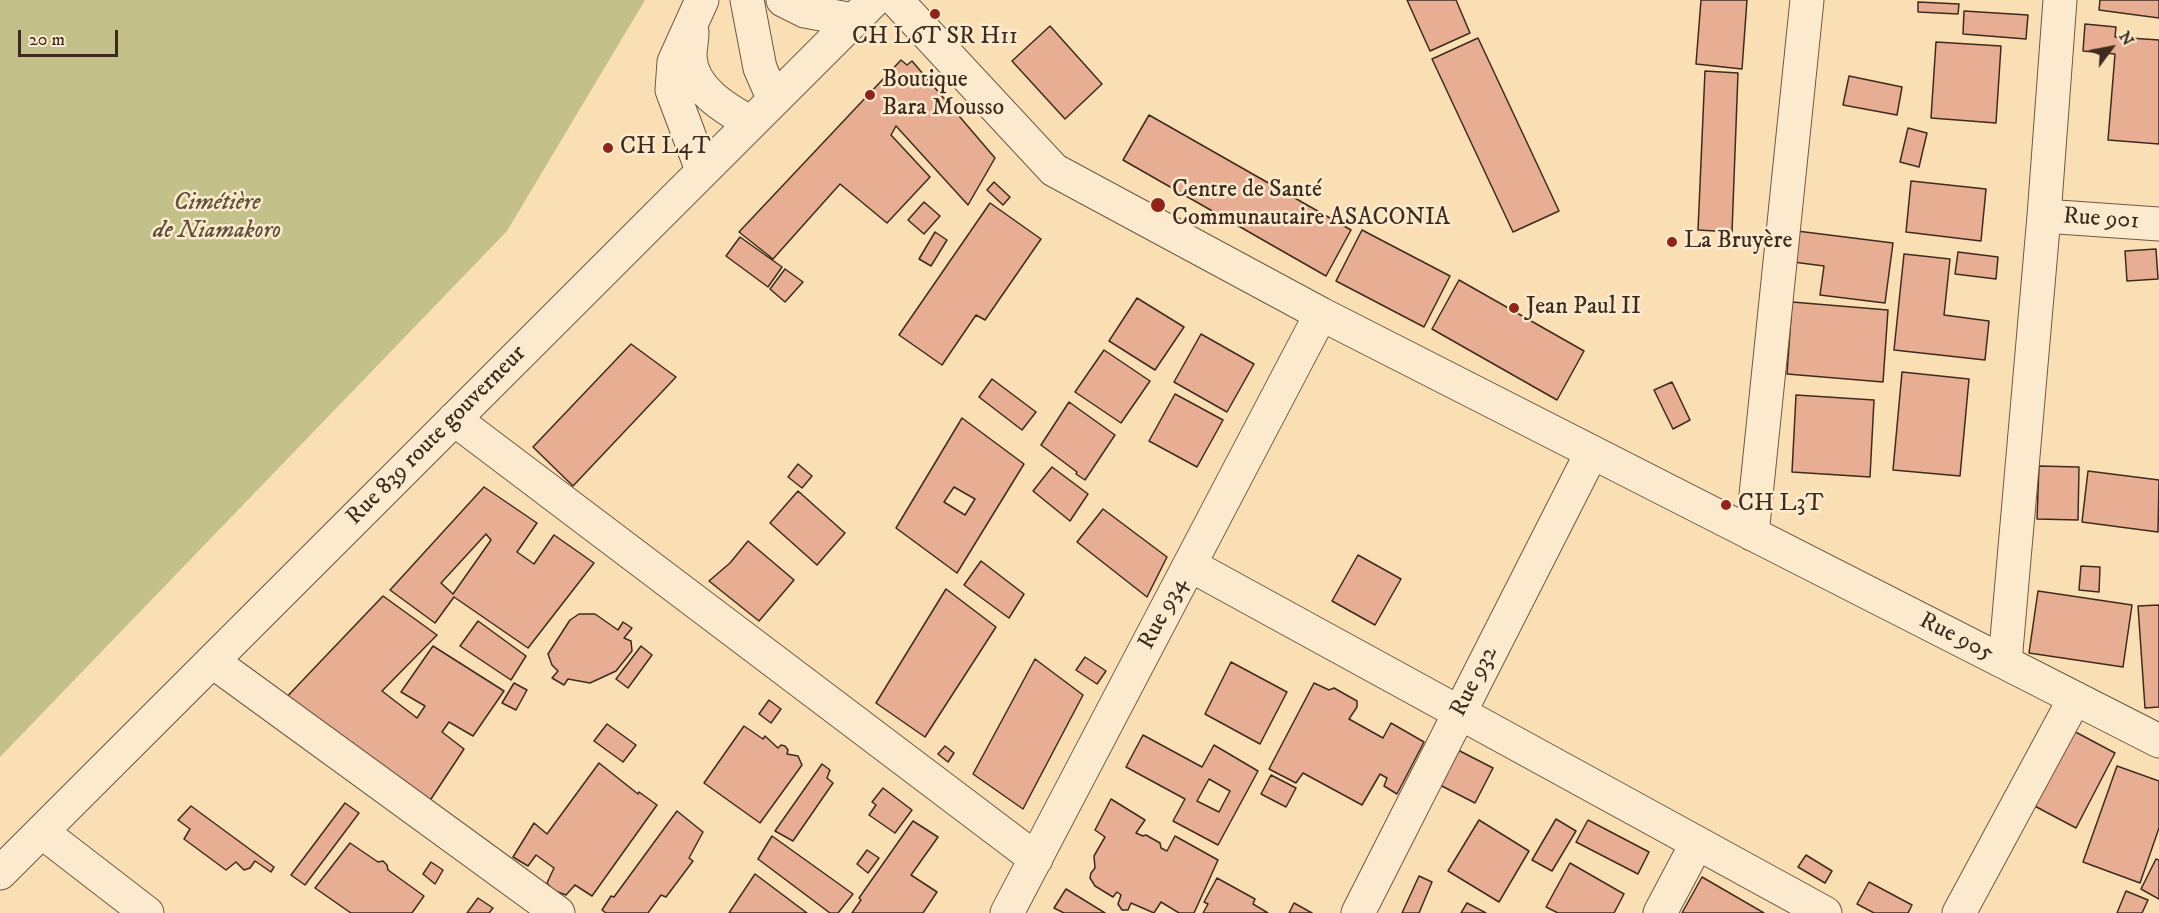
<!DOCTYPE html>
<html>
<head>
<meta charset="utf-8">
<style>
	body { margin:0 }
	#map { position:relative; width:2159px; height:913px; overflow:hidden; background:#fadfb4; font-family:"IM FELL DW Pica",serif }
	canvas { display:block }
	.north { position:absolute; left:2081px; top:18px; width:60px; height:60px; -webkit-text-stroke:4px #fceace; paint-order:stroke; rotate:58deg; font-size:16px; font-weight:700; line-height:24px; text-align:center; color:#3e2b1e }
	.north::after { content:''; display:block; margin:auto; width:21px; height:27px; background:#3e2b1e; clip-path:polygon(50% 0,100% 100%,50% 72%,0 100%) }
	.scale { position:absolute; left:18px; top:30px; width:100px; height:27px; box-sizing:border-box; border:3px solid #3e2b1e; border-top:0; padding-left:8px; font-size:18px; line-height:21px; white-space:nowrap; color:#3e2b1e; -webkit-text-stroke:4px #fceace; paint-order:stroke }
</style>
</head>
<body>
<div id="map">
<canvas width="2159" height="913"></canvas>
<div class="north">N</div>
<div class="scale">20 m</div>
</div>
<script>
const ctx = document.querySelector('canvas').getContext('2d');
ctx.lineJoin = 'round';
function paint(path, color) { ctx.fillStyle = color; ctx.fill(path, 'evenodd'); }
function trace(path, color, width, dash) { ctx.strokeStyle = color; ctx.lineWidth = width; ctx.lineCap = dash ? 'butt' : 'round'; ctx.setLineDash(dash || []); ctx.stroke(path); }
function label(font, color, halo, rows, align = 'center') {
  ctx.font = font + ' "IM FELL DW Pica",serif'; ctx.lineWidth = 5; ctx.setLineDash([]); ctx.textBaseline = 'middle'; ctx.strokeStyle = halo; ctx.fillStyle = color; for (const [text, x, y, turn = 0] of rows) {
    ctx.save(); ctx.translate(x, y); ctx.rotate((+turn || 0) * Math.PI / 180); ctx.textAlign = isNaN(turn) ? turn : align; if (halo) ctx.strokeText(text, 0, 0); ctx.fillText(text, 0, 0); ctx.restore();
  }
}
paint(new Path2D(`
	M0,0H645L507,231L0,757Z`), '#c3c08a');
const building = new Path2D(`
	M1407,0H1456L1470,33L1430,51Z
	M1701,0H1747L1742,69L1696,64Z
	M2100,0H2159V18L2099,10Z
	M1918,2L1959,4L1958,14L1918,12Z
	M1964,11L2028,15L2026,39L1963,34Z
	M2085,24L2116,27L2115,37L2159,40V144L2108,140L2115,54L2083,51Z
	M1050,26L1102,84L1065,119L1012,61Z
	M1478,38L1559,211L1513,232L1432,59Z
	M1936,42L2001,46L1996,123L1931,118Z
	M901,60L907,65L912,61L995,158L968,205L896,126L891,135L930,177L887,223L840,184L773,259L739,232Z
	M1705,71L1738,73L1732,232L1698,230Z
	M1849,76L1902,87L1897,115L1843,105Z
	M1149,115L1351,230L1326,276L1123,160Z
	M1908,128L1927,133L1919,167L1900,162Z
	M1911,181L1986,189L1981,241L1906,232Z
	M994,182L1010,197L1003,205L987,190Z
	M924,202L940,216L924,234L908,220Z
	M990,203L1041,239L985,320L976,315L942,365L899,335Z
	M1362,230L1450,276L1424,327L1336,281Z
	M1797,231L1893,243L1885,303L1820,295L1824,266L1793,262Z
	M935,232L947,240L931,266L919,259Z
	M740,237L782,267L768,287L726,256Z
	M2156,249L2158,279L2127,281L2125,251Z
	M1958,252L1998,257L1996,279L1955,274Z
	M1904,254L1950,259L1944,315L1989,321L1985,360L1894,350Z
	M785,269L803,282L785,302L770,289Z
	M1459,280L1584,351L1557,400L1432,329Z
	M1137,298L1184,327L1155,370L1109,341Z
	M1792,302L1888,310L1883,382L1787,374Z
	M1201,334L1254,364L1227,412L1174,382Z
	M631,344L676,377L573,486L533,447Z
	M1104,350L1150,381L1121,423L1075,392Z
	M1902,372L1969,379L1960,476L1893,470Z
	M992,379L1036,412L1022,430L979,397Z
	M1672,382L1690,420L1673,429L1654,390Z
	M1175,394L1223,420L1197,467L1149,441Z
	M1796,395L1874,400L1870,477L1792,472Z
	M1069,402L1115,435L1085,480L1076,474L1077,472L1041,445Z
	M962,418L1024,464L957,573L896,528ZM954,487L975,499L965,515L944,502Z
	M798,464L812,476L802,488L788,477Z
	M2039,466L2079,467L2078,520L2037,519Z
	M1052,467L1088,494L1070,521L1033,491Z
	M2088,471L2159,480L2158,532L2082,522Z
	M484,487L537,523L517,552L534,564L554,535L594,563L528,648L454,597L435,623L390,590ZM486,534L491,540L453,594L441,583Z
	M798,491L845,533L817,565L770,523Z
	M1103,509L1167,557L1147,597L1077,542Z
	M748,541L794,580L759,621L709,581L730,563Z
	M1358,555L1401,579L1375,625L1332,601Z
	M981,561L1024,594L1009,618L964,585Z
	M2081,566L2100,567L2099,592L2079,590Z
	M946,589L996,627L925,737L876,703Z
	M2038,591L2132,605L2123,667L2029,653Z
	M383,596L437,635L382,691L417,718L425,706L401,692L433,646L504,691L473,736L449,722L442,732L464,749L429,802L280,704Z
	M2159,605V707L2145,708L2138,606Z
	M579,614H595L618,630L623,622L632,628L624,638L631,641L632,651L616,671L590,683L568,679L564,685L552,678L558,671L552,665L548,654L570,620Z
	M478,621L526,656L511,680L460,646Z
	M641,646L652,655L628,688L616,679Z
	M1085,657L1106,671L1097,684L1076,670Z
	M1035,659L1083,695L1023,809L973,774Z
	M1231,662L1287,692L1260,744L1205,714Z
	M514,683L527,690L516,710L502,703Z
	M1314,683L1329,690L1334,688L1357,701V707L1349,719L1383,738L1391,723L1424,742L1397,794L1384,786L1387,778L1380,774L1362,805L1303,773L1296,783L1269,769Z
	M769,700L781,709L771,723L759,714Z
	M607,724L636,745L623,762L594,741Z
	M744,726L763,739L765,736L778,748L781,745L785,746L788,750L787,754L798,756L802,765L760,823L704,783Z
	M2068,728L2115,753L2076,828L2029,803Z
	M1143,735L1202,767L1214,745L1258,771L1218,845L1173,821L1185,799L1126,767ZM1209,779L1230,791L1219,812L1197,801Z
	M945,746L954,753L948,762L938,754Z
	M1454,748L1493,768L1475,803L1436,783Z
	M599,763L638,794L639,792L657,805L592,896L575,885L566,895L553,890L547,883L554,868L536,855L528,866L513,857L534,823L547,834Z
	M822,764L830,770L827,778L833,783L793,841L775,831Z
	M2117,766L2159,781V828L2140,883L2083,862Z
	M1271,775L1296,788L1286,807L1261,794Z
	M883,788L912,810L895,833L869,815L876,805L872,802Z
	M1111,799L1145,820L1136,833L1143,836L1146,835L1160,843L1161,848L1167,851L1175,836L1218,860L1194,913H1179L1161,902L1154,913L1131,903L1128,910H1122L1118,904L1121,895L1117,892L1113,897L1095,886L1090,878L1091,873L1095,868L1094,856L1105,837L1095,830Z
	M345,803L359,813L305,885L291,875Z
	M191,806L274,867L271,872L255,861L250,868L244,870L236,862L226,870L184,839L190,829L178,820Z
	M677,811L703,832L689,858L693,861L666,897L661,895L648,913H606L602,910L611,896L614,897Z
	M1556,819L1576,831L1552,871L1532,860Z
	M1479,820L1529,851L1499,902L1448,871Z
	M1588,820L1649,852L1638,874L1576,842Z
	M913,821L938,837L911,875L937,892L923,913H852L861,900L859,898Z
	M772,836L853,894L838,913H830L758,859Z
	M350,843L378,862L383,861L387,865L388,870L424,896L412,913H351L315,888Z
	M867,850L879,858L868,873L857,864Z
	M1806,855L1832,871L1825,883L1798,867Z
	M2156,859L2159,860V899L2141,889Z
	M431,862L443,870L435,884L423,874Z
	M1570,863L1624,894L1614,913H1558L1546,907Z
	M755,874L807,913H729Z
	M1419,876L1432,882L1419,913H1402Z
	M1702,877L1764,913H1682Z
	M1217,878L1255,899L1253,904L1268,913H1203L1208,904L1204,902Z
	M1869,882L1912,905L1908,913H1874L1857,904Z
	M1066,889L1105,913H1064L1054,908Z
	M2126,891L2148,900L2142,913H2117Z
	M478,898L493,908L489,913H467Z
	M1294,903L1312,913H1289Z
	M1467,903L1486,913H1461Z`);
paint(building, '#e8ae93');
trace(building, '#3e2b1e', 1.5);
const minor = new Path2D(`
	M747,0L760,68L774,100
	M783,0L805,11L853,20
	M896,0L1054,170L1321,314L2159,741
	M692,32C692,40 690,48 690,56C691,89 726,109 751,123
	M702,170L672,90L674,62L702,0
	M2044,216L2159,224
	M454,419L1036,859
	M1752,534L1807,0
	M1190,565L1825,913
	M212,661L558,913
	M2005,662L2044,216L2060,0
	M42,832L147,913
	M0,873L874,0
	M1007,913L1321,314
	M1358,913L1592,452
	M1660,913L1697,843
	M1959,913L2075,698`);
trace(minor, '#6d5844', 35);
trace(minor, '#fceace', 33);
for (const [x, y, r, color] of [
	[935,14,6,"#8f2418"],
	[870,95,6,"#8f2418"],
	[608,148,6,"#8f2418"],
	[1158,205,8,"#8f2418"],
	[1672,242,6,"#8f2418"],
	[1514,308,6,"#8f2418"],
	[1726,505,6,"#8f2418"]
]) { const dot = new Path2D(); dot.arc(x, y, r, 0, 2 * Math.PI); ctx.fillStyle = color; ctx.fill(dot); trace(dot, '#fceace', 2); }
label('24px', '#3e2b1e', '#fceace', [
	["CH L6T SR H11",935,38,"center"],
	["Boutique",882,81],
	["Bara Mousso",882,109],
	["CH L4T",620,148],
	["Centre de Santé",1172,191],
	["Communautaire ASACONIA",1172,219],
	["La Bruyère",1684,242],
	["Jean Paul II",1526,308],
	["CH L3T",1738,505]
], 'left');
label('italic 24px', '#5f5039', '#fceace', [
	["Cimétière",217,204],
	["de Niamakoro",217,232]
]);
label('24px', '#3e2b1e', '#fceace', [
	["Rue 901",2101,220,4],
	["Rue 839 route gouverneur",437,436,-45],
	["Rue 934",1164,614,-62],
	["Rue 905",1956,638,27],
	["Rue 932",1475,682,-63]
]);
</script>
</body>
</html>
